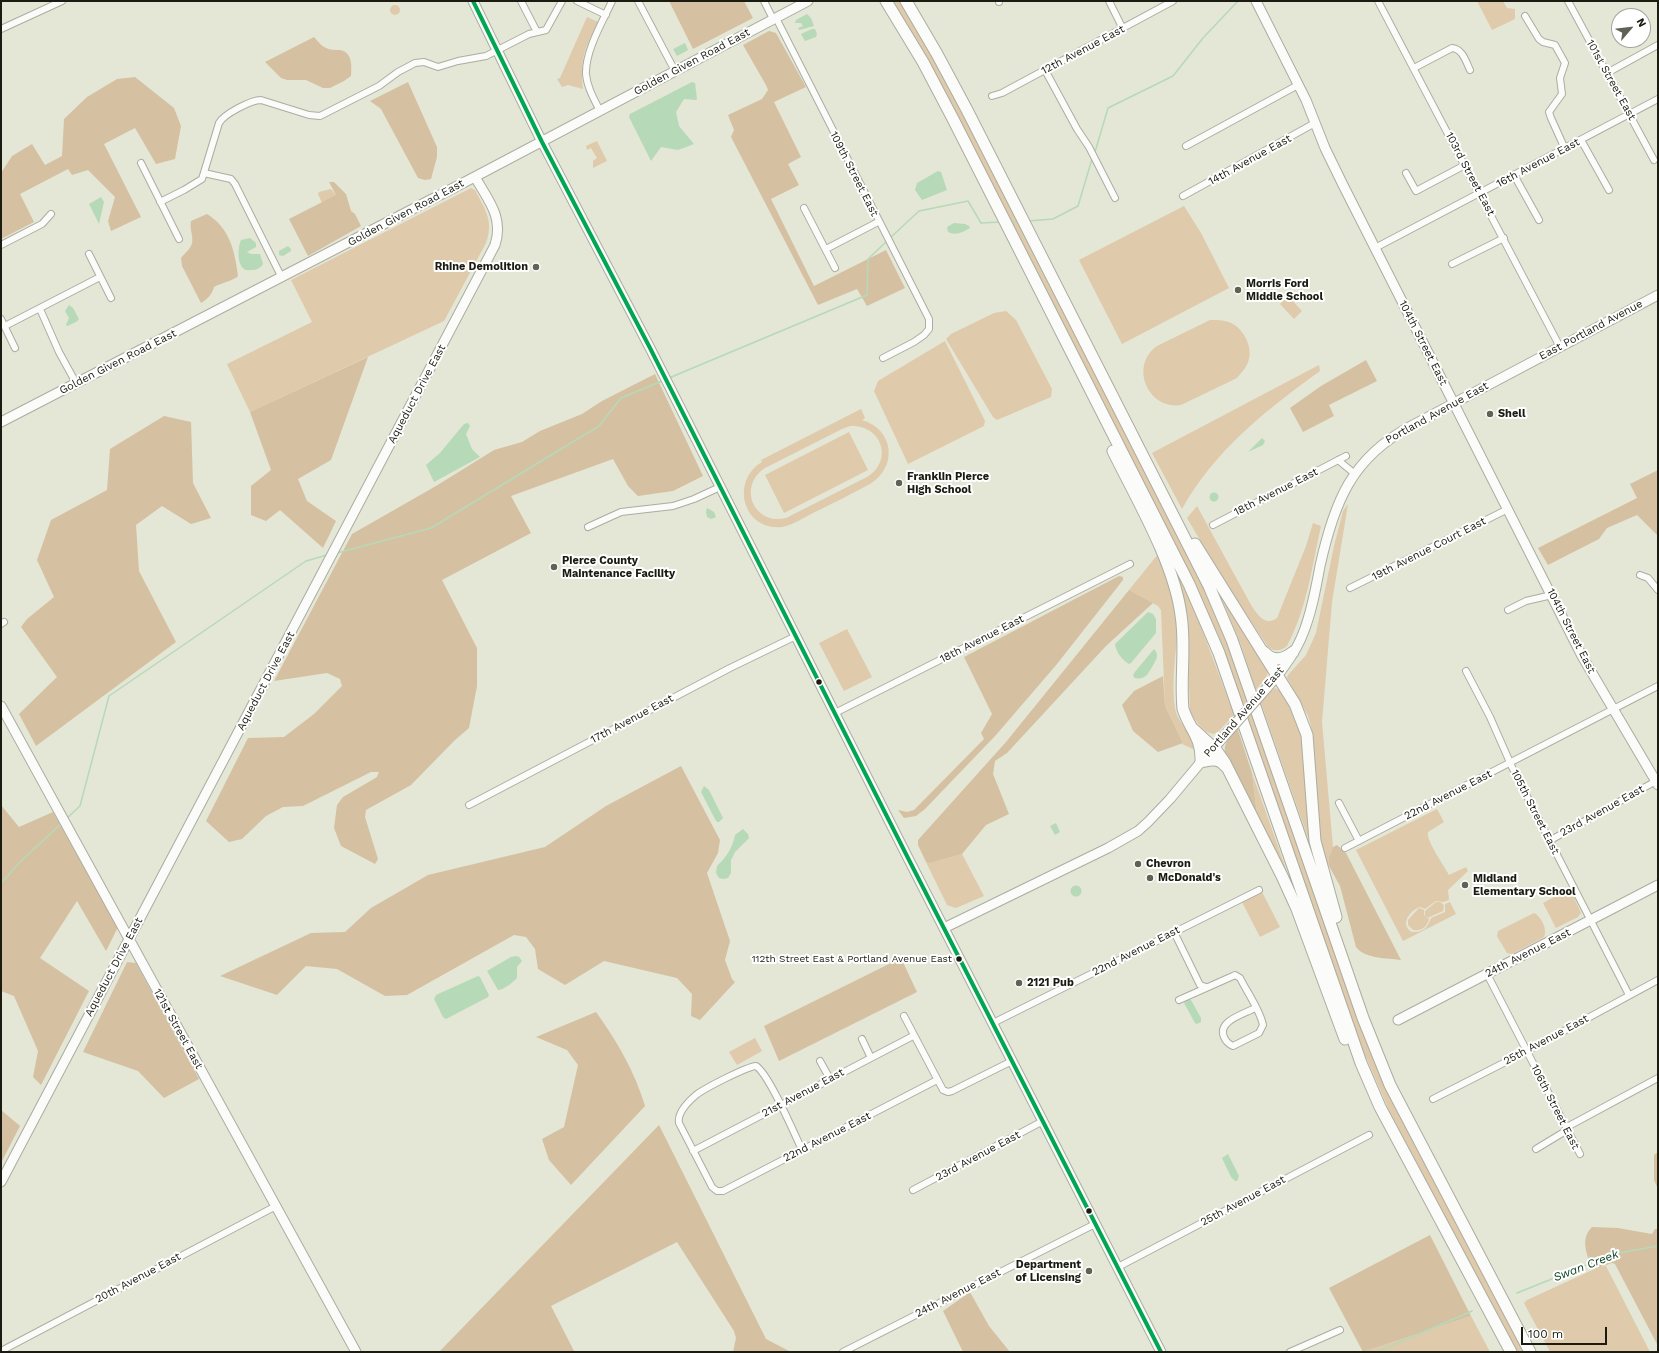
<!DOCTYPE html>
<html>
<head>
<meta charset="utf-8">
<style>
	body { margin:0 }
	#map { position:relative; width:1659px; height:1353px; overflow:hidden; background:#e4e6d6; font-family:"Work Sans",sans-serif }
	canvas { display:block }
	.frame { position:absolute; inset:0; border:2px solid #1b1b11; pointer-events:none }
	.north { position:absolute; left:1611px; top:8px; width:40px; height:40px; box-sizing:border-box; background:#fff; border:1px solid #a4a4a0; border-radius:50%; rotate:62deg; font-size:11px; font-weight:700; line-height:16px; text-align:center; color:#1b1b11 }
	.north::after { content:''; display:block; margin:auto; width:14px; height:18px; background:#616256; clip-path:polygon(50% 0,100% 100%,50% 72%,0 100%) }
	.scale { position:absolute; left:1521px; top:1327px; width:86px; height:18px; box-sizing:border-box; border:2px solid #1b1b11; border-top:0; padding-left:5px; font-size:12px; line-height:14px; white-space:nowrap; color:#1b1b11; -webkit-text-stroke:3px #fff; paint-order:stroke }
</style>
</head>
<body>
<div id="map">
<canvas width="1659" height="1353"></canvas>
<div class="frame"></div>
<div class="north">N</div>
<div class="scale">100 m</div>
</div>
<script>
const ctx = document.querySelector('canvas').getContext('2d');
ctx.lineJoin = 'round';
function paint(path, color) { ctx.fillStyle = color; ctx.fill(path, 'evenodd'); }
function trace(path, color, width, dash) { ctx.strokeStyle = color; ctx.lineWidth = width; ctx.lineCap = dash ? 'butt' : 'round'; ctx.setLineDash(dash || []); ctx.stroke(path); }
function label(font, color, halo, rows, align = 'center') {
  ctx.font = font + ' "Work Sans",sans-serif'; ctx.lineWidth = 4; ctx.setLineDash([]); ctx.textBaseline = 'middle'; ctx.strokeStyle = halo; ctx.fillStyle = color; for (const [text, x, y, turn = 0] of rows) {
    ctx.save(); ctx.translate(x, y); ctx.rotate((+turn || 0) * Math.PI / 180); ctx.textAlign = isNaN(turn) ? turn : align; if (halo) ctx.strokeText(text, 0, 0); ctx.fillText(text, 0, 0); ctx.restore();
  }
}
paint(new Path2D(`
	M892,1H901L942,73L1206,591L1223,630L1248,700L1243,705L1213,625L1185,565L938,80Z
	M1477,1H1503L1507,8L1515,9V19L1492,30Z
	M390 10a5 5 0 1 1 10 0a5 5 0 1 1-10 0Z
	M587,17L598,22C584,50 580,58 583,89L568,85L562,87L557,79L560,78Z
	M597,141L607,161L593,168V161L597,158L591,148L587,150L586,146Z
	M471,188L475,190C485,210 494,220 486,243L444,321L250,412L227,364L312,322L291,280Z
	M331,189L337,196L322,203L318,194L319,192Z
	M1184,206L1201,233L1229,288L1122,344L1079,260Z
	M1288,296L1302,311L1294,319L1280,304Z
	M1006,311L1016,320L1052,389L1051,397L997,420L993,417L946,339L951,334L994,313Z
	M1210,320C1218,320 1229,320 1236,326C1246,334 1253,350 1248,362C1246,368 1241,373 1237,378L1181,405C1148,410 1129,366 1157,346Z
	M945,341L985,421L984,426L908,464L874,391L878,381Z
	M1319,365L1320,371C1267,409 1214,451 1182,509L1152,453Z
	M861,409L865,418L862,420C894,429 898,467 870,484C851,494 832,504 813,513C803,518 793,525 782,527C743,531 730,481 762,462L761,460ZM850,426C882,424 894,461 867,477L786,518C754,526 737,486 765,468L842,429Z
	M849,432L868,470L784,513L765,475Z
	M1348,504L1332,602L1322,722L1333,847L1329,857V866C1311,832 1318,765 1311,726L1308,716L1287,678L1288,675L1306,655L1316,633L1334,546L1343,511Z
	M1197,506L1251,605C1257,614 1265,627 1277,618L1306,546L1313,523L1321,526C1312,566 1307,609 1287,646C1281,651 1274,652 1268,647L1223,579L1187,518Z
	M1159,553C1168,578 1177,604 1177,632C1176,657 1171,683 1175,708C1177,723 1195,735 1193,749L1182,744L1183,743L1165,706L1161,610L1158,606L1129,590Z
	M1172,565L1194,608L1234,715L1219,731L1214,734C1204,734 1194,719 1190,711L1188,665Z
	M1214,580L1268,670L1267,676L1256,690L1241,645Z
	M847,629L872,677L844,691L819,643Z
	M1275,688L1281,691L1289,702L1302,730L1314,855L1260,700Z
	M1251,711L1365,1038L1391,1100L1524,1352H1517L1390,1112L1365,1055L1340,989L1246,716Z
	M1252,773L1291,883L1257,815Z
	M1437,809L1444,822L1428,832C1425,839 1445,867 1449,875L1466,867L1468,871L1448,890L1449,900L1443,902L1436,901L1425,909L1420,907C1410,910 1399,925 1412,932C1423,933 1428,927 1431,918L1445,912V904L1450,902L1456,914L1403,941L1356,850Z
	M962,854L984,896L956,908L947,905L926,862L930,863Z
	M1567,890L1572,893L1581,913L1578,917L1556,928L1543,903Z
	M1262,892L1280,927L1260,937L1242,902Z
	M1436,902H1440L1444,905L1443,911L1427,918L1425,915V911Z
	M1419,908L1424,910V915L1429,919C1427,927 1422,931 1413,930L1408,925V920Z
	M1534,913C1541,916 1548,930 1544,937L1512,954L1507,953L1497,936L1498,931Z
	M755,1038L762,1051L737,1065L729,1052Z
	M1606,1266L1650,1352H1550L1524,1303L1527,1300L1599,1267Z
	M1471,1316L1490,1352H1363Z`), '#dfcaab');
paint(new Path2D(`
	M669,1H744L753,18L693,49Z
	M769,31L776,33L806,87L774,102L801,157L788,164L799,185L771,199L814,286L886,250L905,288L867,306L857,289L818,305L731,137L734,130L728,115L762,99L768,90L766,85L743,45Z
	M314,37C318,41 321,46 326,48C330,50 335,50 339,50C352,51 352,65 351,76L344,81L330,88H323L306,80H287L281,78L265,62Z
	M135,77L174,108L181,126L175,159L156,164L135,128L104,144L141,217L111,231L108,221L115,197L88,170L72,175L68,169L20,194L34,222L1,239V173L12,156L32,144L45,165L62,156L64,119L87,97L117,79Z
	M408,82L437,147V157L431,179L425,180L418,178L381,109L370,101Z
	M329,182H334L346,194L351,211L355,214L361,226L308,256L289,219L336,195Z
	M207,214C230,228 235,252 238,276C235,280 221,283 214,287C212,294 208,299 201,303L182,266L181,258C184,254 189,250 191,246C195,238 189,230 191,221Z
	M368,357L331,460L298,479L307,501L336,521L323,548L280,510L266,521L251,515V486L271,470L250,412Z
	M1366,360L1377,381L1329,405L1334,416L1303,432L1290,408L1321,386Z
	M655,374L703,476L673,491L638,496L628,486L613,459L511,496L531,533L442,580L477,648V686L469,728L455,740L411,785L366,810L365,817L378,859L375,864L341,846L334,828L337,805L343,797L377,777L379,772H371L303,806L283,807L266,816L242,839L229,842L206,821L248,738L284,737L314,714L342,686L340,679L327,673L274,681L352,534L436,486L494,450L522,442L540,431L582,414L602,401Z
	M164,416L191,422L193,483L211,518L191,524L162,506L136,525L139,571L176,642L36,746L19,714L57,677L21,627L27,619L54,597L37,560L51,520L107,490L110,449Z
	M1658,470V536L1637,515L1607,528L1599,539L1548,565L1538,548L1637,498L1630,484Z
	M1119,576L1123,577V580L1057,664L996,735L925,809L916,816L904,818L898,810L907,812L914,810L984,739L981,733L992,714L964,657Z
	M1129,590L1153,603L1106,646L1007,753L995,761L993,774L1009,814L986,825L962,854L930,863L926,862L918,845V840L1006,742Z
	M1163,676L1165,706L1183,743L1158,752L1133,731L1122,705L1134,691Z
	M1237,727L1252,773L1257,815L1225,753C1223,743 1231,736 1237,727Z
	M681,766L720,840L718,853L707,873L730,941L725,960L732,979L735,982L700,1020L691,1016L692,994L677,978L604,961L565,985L538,969L535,949L526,937L514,935L407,995L385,996L337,969L306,966L277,995L220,976L311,933L345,932L371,908L428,875L545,847L606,806Z
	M1,805L19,827L53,812L118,927L106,951L77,901L40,958L89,991L41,1085L33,1077L38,1051L14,996L1,991Z
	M1337,845L1346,853L1401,960C1387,958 1365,959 1356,947L1340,886L1329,866V857L1333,847Z
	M901,958L917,992L779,1061L764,1026Z
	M127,962L136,963L199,1079L164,1098L138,1071L83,1052Z
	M596,1012C617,1041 635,1072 645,1106L571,1185L549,1160L542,1139L564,1127L578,1065L567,1050L536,1037Z
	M1,1110L20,1126L1,1163Z
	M659,1125L766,1339L791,1352H733L736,1338L734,1331L677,1242L551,1306L574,1351L571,1352H439Z
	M1658,1152V1189L1654,1180V1155Z
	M1592,1227L1618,1228L1652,1234L1655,1229H1658V1346L1615,1264L1612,1263L1592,1270C1588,1255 1579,1240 1592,1227Z
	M1430,1235L1471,1316L1363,1352L1329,1288Z
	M970,1292L989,1326L1010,1352H963L943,1311Z`), '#d5c1a1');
paint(new Path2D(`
	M807,14L811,18L814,26L799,30L798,28L803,26L801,23H795L796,20Z
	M812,29H815L817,34L816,37L805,41L801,34Z
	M685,43L688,50L677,56L673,49Z
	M692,82L695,83L697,99L696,100L684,99L676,112L679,126L694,144L678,150L661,147L651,161L629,117L630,114Z
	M938,171L941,172L947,190L922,200L915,190L917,183Z
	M101,197L104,202L99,224L89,204Z
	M954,223L965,224L969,226L970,228C963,232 956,236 948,232L947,227Z
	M250,238L256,243V247L247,252L251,254H260L263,264C260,268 257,270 252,270C249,270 245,271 243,268C237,263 238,246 241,240Z
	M288,246L291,249V251L283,256L279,255V251Z
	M69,305L73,308L79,319L76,322L67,326L66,325L69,318L65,311Z
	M468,423L470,426L466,434L472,449L480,457L434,482L426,465L440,453L464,424Z
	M1262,438L1265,441L1263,445L1248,452Z
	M1209.5 497a4.5 4.5 0 1 1 9 0a4.5 4.5 0 1 1-9 0Z
	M707,508L714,512L716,517L711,519L707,517L706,512Z
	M1148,612L1153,614L1156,619V633L1131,663L1129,664C1122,660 1116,652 1115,644Z
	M1154,649C1160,655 1156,660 1152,667C1148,674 1145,680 1135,678L1133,676L1134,673Z
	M704,786L709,790L723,818L719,822H717L715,819L701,792Z
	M1056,823L1060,832L1055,835L1050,826Z
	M743,829L748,834L749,838L735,852L731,860V873L728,878L723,879L719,878L716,873L717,866C726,858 733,847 735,835Z
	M1070.5 891a5.5 5.5 0 1 1 11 0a5.5 5.5 0 1 1-11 0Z
	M516,956L519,957L522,961L517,967V978C512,983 505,989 498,990L487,971L511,957Z
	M478,976L480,977L489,995L488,997L446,1019L443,1017L434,999L436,995Z
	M1189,999L1191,1000L1201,1018V1022L1197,1024L1195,1023L1184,1003Z
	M1228,1154L1239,1176L1237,1181H1235L1231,1177L1222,1158Z`), '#b6d9b8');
trace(new Path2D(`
	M1095,152L1108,108L1173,76L1203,38L1238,1
	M1010,221H1018
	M1028,221L1053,219L1078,206L1092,159
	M890,238L919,211L968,201L981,223L1000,222
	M669,378L867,295L868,259L887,241
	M337,553L431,528L599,426L621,398L662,381
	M66,819L80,806L109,696L306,561L327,555
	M1,883L21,861L62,823
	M1517,1293L1614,1254L1658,1246
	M1377,1352L1472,1311`), '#b6d9b8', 1.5);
const street = new Path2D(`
	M521,1L537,32
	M577,1L606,15
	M638,1L675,71
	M764,1L773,19
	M999,1V2
	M1109,1L1123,29
	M1378,1L1560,347
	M1568,1L1654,160
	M1525,16L1539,39L1543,42L1555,45L1565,63L1560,78L1562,94L1549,112L1551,118L1565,149
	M776,18L929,319V329L924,335L914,342L883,358
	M1,29L62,1
	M1414,68L1452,48C1463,49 1466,62 1470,70
	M1045,70L1077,129L1089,147L1115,198
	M1607,73L1658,45
	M992,96L1002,93L1173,1
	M600,111C594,99 587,87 586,74C585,51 603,21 612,1
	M1581,140L1609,190
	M1186,146L1298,85
	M141,163L179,239
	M204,173L231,179L235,184L282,278
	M1406,173L1416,191L1465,165
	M1514,175L1539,220
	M1183,196L1315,123
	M160,202L184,190L202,179L219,123C224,114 251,100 261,100L309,115L320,116L379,86L398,72L415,63L424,62L438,67L458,61L486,56L529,34L546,30L562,1
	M804,208L835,268
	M1,245L42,224L51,214
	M1375,248L1658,99
	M826,249L878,222
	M89,254L111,298
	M1452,264L1504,238
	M40,309L59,352L76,383
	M1,319L15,348
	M5,326L100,277
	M1338,460L1355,474
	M1213,525L1346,456
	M588,527L621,512L673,506L694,499L720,487
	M1640,575L1648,578L1658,590
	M1350,588L1508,509
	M1508,610L1526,601L1552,595
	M1,624L4,622
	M1466,671L1490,717L1512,767L1629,995
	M835,713L1130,564
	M1339,803L1359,841
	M469,805L730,668L796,636
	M1549,841L1656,781
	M1345,848L1658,686
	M1174,932L1200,985L1206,987
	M1487,974L1580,1154
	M1179,1000L1233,976L1235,975L1240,978C1247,992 1260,1010 1263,1025L1259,1033L1233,1046C1228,1044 1226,1042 1224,1037C1217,1021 1244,1014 1255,1008
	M904,1016L943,1090L948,1092L952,1091L1012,1061
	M993,1023L1259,890
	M862,1039L871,1058
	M820,1061L830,1079
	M1433,1099L1527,1051L1658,980
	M1536,1149L1564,1132L1567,1127L1658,1078
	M802,1150C794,1133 769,1074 756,1066C746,1067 705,1088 696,1095C689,1101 677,1112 679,1123L712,1187L717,1191H723L937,1080
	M693,1151L913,1036
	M913,1190L1043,1121
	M1118,1267L1369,1135
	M1,1351L276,1206
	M843,1352L1095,1224
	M1290,1352L1340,1330`);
const secondary = new Path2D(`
	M473,1L542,142L650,348L908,858L1161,1352
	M1256,1L1306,100L1325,148L1343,185L1582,656L1658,785
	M1,422L465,182L808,1
	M1258,698C1276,678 1295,656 1304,631C1312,610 1316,588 1320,566C1334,503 1351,458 1411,426L1658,295
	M1,706L356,1352
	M944,928L1108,848L1138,831L1148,822L1170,799L1201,762L1235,724
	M1398,1020L1658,885
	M1,1182L495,245C504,217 488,200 475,177`);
const highway = new Path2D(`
	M886,1L923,62L953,119L1189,584L1219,653L1361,1063L1380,1107L1511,1352
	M906,1L937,54L967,110L1209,586L1232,640L1363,1018L1390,1085L1530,1352
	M1113,451C1137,500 1174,562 1181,615C1186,646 1180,678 1183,709C1190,730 1202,737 1201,762C1210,760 1219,757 1225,766
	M1195,544L1295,704L1307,735L1315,841L1336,917
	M1264,652C1273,662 1283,660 1293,652
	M1191,727L1216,750L1225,763L1282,876L1297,909L1345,1039`);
trace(street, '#abada1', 8);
trace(secondary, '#abada1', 11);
trace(highway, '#abada1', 13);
trace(street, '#fbfbf9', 6);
trace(secondary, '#fbfbf9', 9);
trace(highway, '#fbfbf9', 11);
const secondaryBridge = new Path2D(`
	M1235,724L1258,698`);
trace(secondaryBridge, '#abada1', 11, []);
trace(secondaryBridge, '#fbfbf9', 9);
trace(new Path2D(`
	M473,1L542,142L650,348L908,858L1161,1352`), '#00a651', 4);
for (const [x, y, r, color] of [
	[536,267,4,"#616256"],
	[1238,290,4,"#616256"],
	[1490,414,4,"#616256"],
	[899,483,4,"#616256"],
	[554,567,4,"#616256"],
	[819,682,3.5,"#1b1b11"],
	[1138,864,4,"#616256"],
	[1150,878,4,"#616256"],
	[1465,885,4,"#616256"],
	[959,959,3.5,"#1b1b11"],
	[1019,983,4,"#616256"],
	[1089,1211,3.5,"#1b1b11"],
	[1089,1271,4,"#616256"]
]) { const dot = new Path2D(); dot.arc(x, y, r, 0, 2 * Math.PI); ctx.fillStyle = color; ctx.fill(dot); trace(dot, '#fff', 1.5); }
label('10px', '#1b1b11', '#fff', [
	["112th Street East & Portland Avenue East",952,959]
], 'right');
label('11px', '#1b1b11', '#fff', [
	["12th Avenue East",1083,50,-28],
	["Golden Given Road East",692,62,-28],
	["101st Street East",1611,80,61],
	["14th Avenue East",1250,160,-29],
	["16th Avenue East",1538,163,-28],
	["109th Street East",854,174,63],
	["103rd Street East",1470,174,62],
	["Golden Given Road East",406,213,-28],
	["East Portland Avenue",1591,330,-28],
	["104th Street East",1423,343,63],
	["Golden Given Road East",118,362,-27],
	["Aqueduct Drive East",417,394,-62],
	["Portland Avenue East",1437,413,-29],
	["18th Avenue East",1276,492,-27],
	["19th Avenue Court East",1429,549,-27],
	["104th Street East",1571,631,63],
	["18th Avenue East",982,639,-27],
	["Aqueduct Drive East",266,681,-62],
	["Portland Avenue East",1244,712,-49],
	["17th Avenue East",632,719,-28],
	["22nd Avenue East",1448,795,-27],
	["23rd Avenue East",1602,811,-29],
	["105th Street East",1535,812,63],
	["22nd Avenue East",1136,951,-27],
	["24th Avenue East",1528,953,-27],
	["Aqueduct Drive East",114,967,-62],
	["121st Street East",178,1029,61],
	["25th Avenue East",1546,1040,-28],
	["21st Avenue East",803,1093,-28],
	["106th Street East",1555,1107,63],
	["22nd Avenue East",827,1137,-27],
	["23rd Avenue East",978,1156,-28],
	["25th Avenue East",1243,1201,-28],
	["20th Avenue East",138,1278,-28],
	["24th Avenue East",958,1293,-27]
]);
label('bold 11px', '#1b1b11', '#fff', [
	["Rhine Demolition",528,267,"right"],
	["Morris Ford",1246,284],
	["Middle School",1246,297],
	["Shell",1498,414],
	["Franklin Pierce",907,477],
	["High School",907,490],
	["Pierce County",562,561],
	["Maintenance Facility",562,574],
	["Chevron",1146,864],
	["McDonald's",1158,878],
	["Midland",1473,879],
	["Elementary School",1473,892],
	["2121 Pub",1027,983],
	["Department",1081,1265,"right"],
	["of Licensing",1081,1278,"right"]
], 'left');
label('italic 12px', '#053f1b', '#fff', [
	["Swan Creek",1586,1266,-21]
]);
</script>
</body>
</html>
